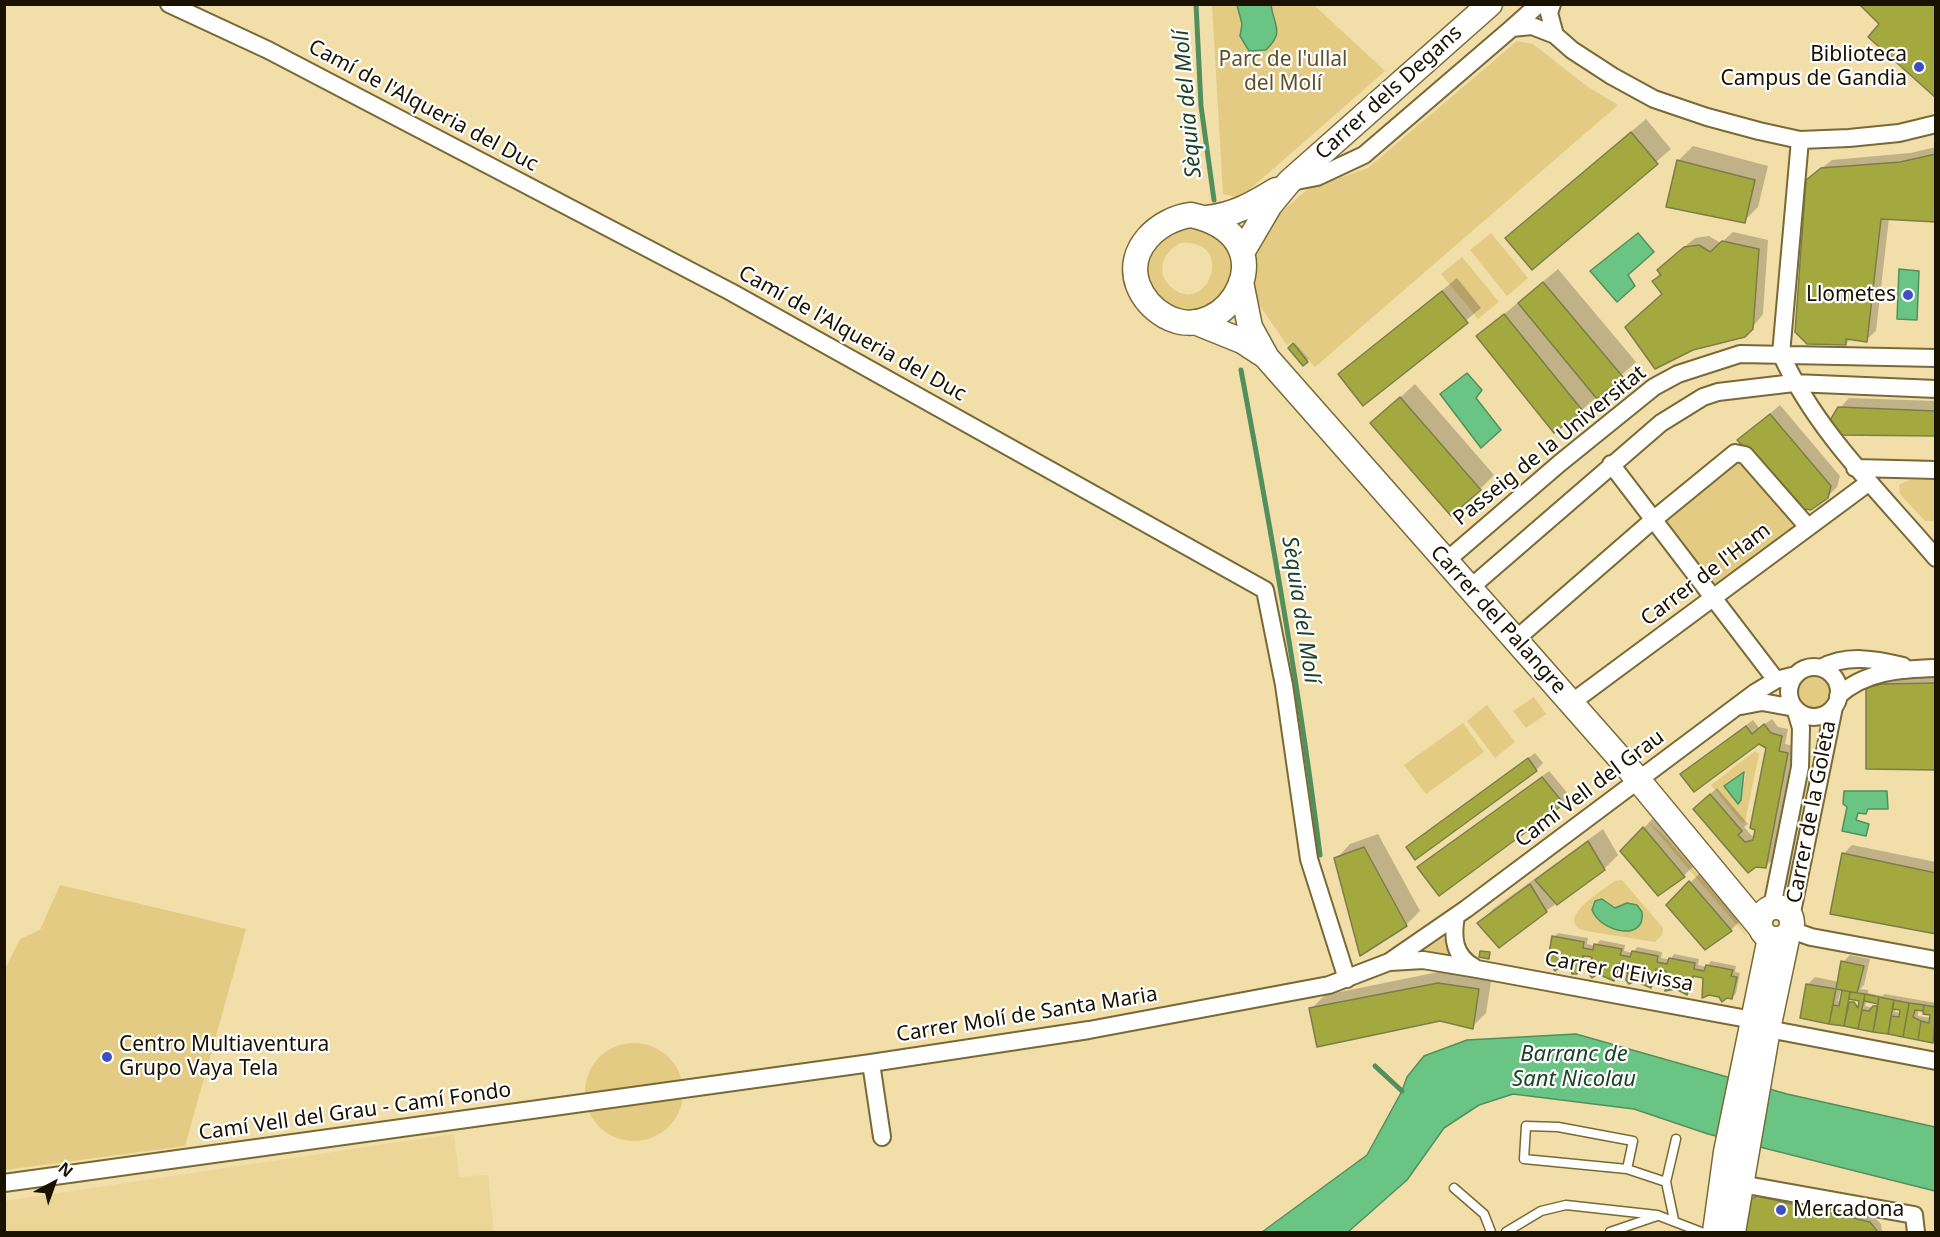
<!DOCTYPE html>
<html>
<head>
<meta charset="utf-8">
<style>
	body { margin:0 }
	#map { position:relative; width:1940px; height:1237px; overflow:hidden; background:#f1dea8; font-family:"Noto Sans",sans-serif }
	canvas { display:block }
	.frame { position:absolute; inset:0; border:6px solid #191201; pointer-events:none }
	.north { position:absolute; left:24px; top:1153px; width:60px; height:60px; -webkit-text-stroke:4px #fff; paint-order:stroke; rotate:41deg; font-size:16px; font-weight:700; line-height:24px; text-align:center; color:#191201 }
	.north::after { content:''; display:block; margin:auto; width:21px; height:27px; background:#191201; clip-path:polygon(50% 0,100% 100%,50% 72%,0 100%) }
</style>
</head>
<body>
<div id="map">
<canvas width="1940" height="1237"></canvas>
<div class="frame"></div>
<div class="north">N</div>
</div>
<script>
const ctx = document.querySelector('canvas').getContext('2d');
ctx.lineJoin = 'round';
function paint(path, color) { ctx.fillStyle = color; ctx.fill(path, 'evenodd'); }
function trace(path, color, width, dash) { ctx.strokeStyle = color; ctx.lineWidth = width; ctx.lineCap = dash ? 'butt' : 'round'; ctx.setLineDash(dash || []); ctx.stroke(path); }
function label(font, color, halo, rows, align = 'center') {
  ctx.font = font + ' "Noto Sans",sans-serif'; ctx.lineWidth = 4.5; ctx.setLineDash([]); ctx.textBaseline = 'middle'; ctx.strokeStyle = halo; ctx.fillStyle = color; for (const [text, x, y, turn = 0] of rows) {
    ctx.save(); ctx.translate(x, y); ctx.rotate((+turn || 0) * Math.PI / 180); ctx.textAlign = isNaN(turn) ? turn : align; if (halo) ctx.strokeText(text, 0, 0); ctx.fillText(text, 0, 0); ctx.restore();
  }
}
paint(new Path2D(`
	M454,1134L459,1177L488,1175L494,1232H5V1201Z`), '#ebd597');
paint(new Path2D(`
	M1212,5H1314L1385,71L1240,198L1223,194Z
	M1517,41L1533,44L1588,87L1618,105L1315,367L1293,341L1287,345L1255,299L1251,272L1252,255L1267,224L1308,189L1368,168Z
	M1175,226L1204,227L1227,246L1232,260L1233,274L1220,300L1194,313L1166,307L1147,286L1145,256ZM1181,243C1237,239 1208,317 1172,288C1154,273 1163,251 1181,243Z
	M1491,233L1528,278L1507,296L1470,250Z
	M1462,257L1499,302L1478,319L1441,274Z
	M1744,460L1800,524L1716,584L1663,519L1734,461Z
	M1935,480V521H1925L1900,494L1899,485L1909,480Z
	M1796 692a17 17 0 1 1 34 0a17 17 0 1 1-34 0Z
	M1534,697L1546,714L1526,728L1513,711Z
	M1487,705L1515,742L1495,758L1467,721Z
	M1463,723L1484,752L1426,794L1404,765Z
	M1755,751L1759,754L1745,822L1742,823L1711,785ZM1746,773L1741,800L1736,803L1730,795L1732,782Z
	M1648,822L1662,833L1735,917L1748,938Z
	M1622,880L1663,928L1662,935L1655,942L1586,931C1551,921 1604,889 1615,881ZM1602,899L1615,908L1627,903L1641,922C1626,941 1600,928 1592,910L1595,901Z
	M60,885L246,929L185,1146L5,1170V969L20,939L40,930Z
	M1446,936L1454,956L1426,951V949Z
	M585 1092a49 49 0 1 1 98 0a49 49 0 1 1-98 0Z`), '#e4cb83');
const water = new Path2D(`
	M1237,5H1271C1274,27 1285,31 1266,50L1249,51L1240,36L1242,24Z
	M1638,233L1654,252L1628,275L1635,286L1617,302L1590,271Z
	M1899,269L1919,271L1917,320L1897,319Z
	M1467,373L1482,390L1476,398L1501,430L1481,448L1440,394Z
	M1744,772L1741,800L1738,804L1724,786Z
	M1844,791H1887L1888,809H1868L1866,814L1858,813L1856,820L1869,824L1866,836L1842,831L1847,807L1843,804Z
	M1602,899L1615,908L1627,903L1637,905L1642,912C1646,942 1601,933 1592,910L1595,901Z
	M1576,1034L1787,1094L1935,1127V1191L1708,1134L1634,1109L1513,1094L1479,1105L1444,1128L1407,1180L1348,1232H1262L1367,1155L1402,1091L1407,1077L1424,1056L1467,1040Z`);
paint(water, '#6ac584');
trace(water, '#528f5d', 1.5);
paint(new Path2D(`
	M1646,119L1671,149L1533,268L1507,238Z
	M1693,146L1768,166L1758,207L1744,221L1668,206L1679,160Z
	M1936,147V220L1889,218L1876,331L1866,340L1851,338L1846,344L1818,171L1832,160L1910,153Z
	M1733,232L1768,240L1763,314L1748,333L1663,294L1654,281L1668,261L1695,238L1709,236L1721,243Z
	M1558,269L1636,362L1582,410L1478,336Z
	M1457,278L1481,308L1364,404L1340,374Z
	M1295,343L1309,359L1303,364L1290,348Z
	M1415,384L1494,475L1480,489L1372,423Z
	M1849,398L1936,401V435L1840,408Z
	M1780,405L1840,476L1837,487L1827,497L1739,440Z
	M1936,675V769L1868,689L1877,679Z
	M1772,719L1778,727L1788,729L1785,744L1794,746L1772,860L1765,867L1701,802L1717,788L1748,824L1744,827L1752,836L1756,835L1767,748L1759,742L1682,774L1753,720L1759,728Z
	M1535,753L1543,763L1536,770L1408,847Z
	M1549,771L1570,796L1563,803L1419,867Z
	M1657,814L1698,862L1674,885L1622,851Z
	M1603,829L1618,855L1604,869L1546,911L1479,923L1493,909Z
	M1378,834L1420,911L1406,925L1336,859L1350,844Z
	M1852,845L1936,862V933L1843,854Z
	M1704,869L1745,916L1731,930L1668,905Z
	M1558,933L1588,938L1587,944L1596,946L1600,940L1625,945L1624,951L1633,953L1637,947L1662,952L1661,958L1667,959L1670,960L1674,954L1699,959L1698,965L1707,967L1711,961L1736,966L1735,972L1740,973L1736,993L1732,998L1703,995L1705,977L1695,975L1687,993L1668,970L1659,968L1651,986L1631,963L1621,961L1618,975L1613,979L1592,956L1585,955L1583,966L1578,971L1554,937Z
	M1850,955L1870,959L1864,985L1860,989L1868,990V993L1882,996L1885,994L1936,1003V1042L1802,1017L1808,984L1815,977L1839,982L1843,962ZM1841,989H1844L1842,1002L1838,1001ZM1848,997L1861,1000L1855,1011L1853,1004L1847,1003ZM1867,1000L1879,1002L1874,1008L1865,1006ZM1895,1008L1902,1009L1901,1013L1895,1012ZM1918,1010L1931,1014V1018L1918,1016Z
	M1453,969L1492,975L1486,1013L1472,1027L1440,1019L1311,1009L1325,995Z
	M1763,1193L1875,1218L1881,1224L1882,1232H1742L1747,1203Z`), '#0003');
trace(new Path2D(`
	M1196,4L1201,106L1214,200
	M1241,370C1271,531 1300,693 1320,855
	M1375,1066L1402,1091`), '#528f5d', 5);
const building = new Path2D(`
	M1859,4H1936V98L1868,37L1879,24Z
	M1631,132L1658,164L1532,270L1505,238Z
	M1936,154V222L1881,219L1867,342L1846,339V345L1807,344L1795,332L1806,180L1821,168L1900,162Z
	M1677,160L1755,180L1745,223L1666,207Z
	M1722,241L1759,249L1753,329L1745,337L1693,350L1655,369L1625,327L1662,294L1652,281L1661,275L1657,270L1684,247L1699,245L1710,252Z
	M1543,282L1623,377L1597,399L1518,303Z
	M1442,291L1468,323L1363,406L1338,374Z
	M1504,314L1583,411L1554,433L1476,336Z
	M1293,343L1308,362L1303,366L1288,348Z
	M1400,397L1481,490L1451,516L1370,423Z
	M1838,407L1936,411V436L1840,435L1829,422Z
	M1770,414L1831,486L1828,498L1811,510L1799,508L1737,440Z
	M1936,683V770L1866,769V688L1882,684Z
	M1764,724L1771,733L1782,736L1779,751L1788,753L1766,868L1756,867L1748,873L1693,809L1710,794L1742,831L1738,835L1745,842L1753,840L1755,830L1750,828L1766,748L1759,744L1694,792L1680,774L1746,726L1752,734Z
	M1528,758L1537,771L1415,860L1406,847Z
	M1542,777L1564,804L1439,896L1417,867Z
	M1643,827L1685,877L1658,896L1620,851Z
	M1588,841L1605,870L1557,905L1535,880Z
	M1364,847L1407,926L1360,956L1334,858Z
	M1842,853L1936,873V934L1830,914Z
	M1689,881L1732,931L1705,950L1666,905Z
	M1530,884L1547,912L1499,948L1477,923Z
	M1552,936L1584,942L1583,948L1593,950L1594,944L1622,949L1620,955L1630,957L1632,951L1658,956L1657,962L1667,964L1669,958L1695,963L1694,969L1704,971L1706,965L1733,970L1731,976L1737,977L1732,999L1727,998L1722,1002L1719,997L1709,995L1702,998L1703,978L1693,976L1687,995L1676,989L1665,991L1666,971L1656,969L1651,988L1635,981L1629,984L1626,980L1629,964L1620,963L1614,981L1598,974L1592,978L1589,974L1592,957L1583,956L1577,974H1572L1571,969L1560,967L1555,971L1552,966L1547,965Z
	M1480,951L1490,952L1489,959L1479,957Z
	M1841,961L1864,966L1857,993L1836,989Z
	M1438,983L1479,989L1473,1029L1440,1021L1317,1047L1309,1008Z
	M1806,984L1836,989L1829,1024L1800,1018Z
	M1842,990L1850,992L1844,1026L1829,1024L1833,1005L1839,1006Z
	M1850,992L1865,994L1858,1029L1844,1026L1849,1002H1854L1858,1008L1859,1001L1849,999Z
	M1865,994L1879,997L1878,1004L1864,1001Z
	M1879,997L1894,1000L1888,1034L1873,1032Z
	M1894,1000L1909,1003L1903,1037L1888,1034L1891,1016L1899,1017L1900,1010L1892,1009Z
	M1909,1003L1924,1005L1923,1011L1915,1010L1913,1017L1921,1021L1918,1040L1903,1037Z
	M1924,1005L1936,1007L1933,1043L1918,1040L1921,1021L1929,1023L1930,1015L1923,1014Z
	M1873,1006H1878L1873,1032L1858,1029L1862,1010L1869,1011Z
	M1757,1196L1870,1222L1878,1232H1740L1746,1202Z`);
paint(building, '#a4a93f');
trace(building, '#7b7e4a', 1.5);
const lane = new Path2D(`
	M1627,1169L1524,1159L1526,1126L1558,1127L1633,1141L1627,1169L1666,1182
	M1454,1188L1484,1214L1491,1232
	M1674,1220L1666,1182L1676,1139
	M1506,1232L1541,1211L1566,1205L1657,1215L1701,1232
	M1610,1232L1657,1216`);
const street = new Path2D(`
	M169,4L268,50L731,292L1265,590L1284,685L1309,859L1347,979
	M1552,4L1549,13L1555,35
	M1512,28L1539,4
	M1800,140L1781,354C1817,433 1881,493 1936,558
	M1291,182L1317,177L1364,155L1512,28L1532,26L1555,35L1572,50L1612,76L1654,99L1707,117L1759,131L1800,140L1849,138L1899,133L1936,124
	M1611,464L1776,680
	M1855,468L1936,470
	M1446,561L1560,463L1654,387L1678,374L1740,354L1936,358
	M1470,588L1661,423L1703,397L1718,392L1794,383L1936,389
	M1515,640L1653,520L1735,453L1745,455L1808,527
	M1789 692a25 25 0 1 1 50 0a25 25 0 1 1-50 0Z
	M1821,668C1846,654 1876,659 1903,666
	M1838,696C1865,671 1901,669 1936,668
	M1571,703L1868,483
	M1741,706L1762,702L1795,708
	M1772,907L1800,767L1801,728L1795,708
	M1456,916C1452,938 1454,956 1474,967
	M1791,917L1834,707
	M1791,930L1811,937L1936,960
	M1390,962L1423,960L1477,969L1753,1020
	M1768,1029L1936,1061
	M871,1063L882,1137
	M4,1183L871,1063L1089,1030L1329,985L1389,962L1466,909L1756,692L1776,680L1796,675
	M1741,1184L1914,1215L1916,1232`);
const secondary = new Path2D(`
	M1191,215C1293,237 1227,351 1165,316C1153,309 1143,298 1138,285C1125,249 1159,219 1191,215Z
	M1207,218C1234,215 1253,204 1276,190
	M1243,251L1270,205L1289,182L1490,4
	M1241,282L1250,327L1267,358L1625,764L1760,927
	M1195,322L1242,341L1265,356
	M1760 923a16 16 0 1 1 32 0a16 16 0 1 1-32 0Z
	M1715,1232L1726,1152L1770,938
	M1733,1232L1768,1029L1788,934`);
trace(lane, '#796935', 11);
trace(street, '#796935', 20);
trace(secondary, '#796935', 27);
trace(lane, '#fff', 8);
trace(street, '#fff', 16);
trace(secondary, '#fff', 24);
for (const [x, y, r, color] of [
	[1919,67,6,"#3d4fc2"],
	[1908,295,6,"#3d4fc2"],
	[107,1057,6,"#3d4fc2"],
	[1781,1210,6,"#3d4fc2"]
]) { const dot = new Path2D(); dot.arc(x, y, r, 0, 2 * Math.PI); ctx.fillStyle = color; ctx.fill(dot); trace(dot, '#fff', 2); }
label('21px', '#191201', '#fff', [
	["Biblioteca",1907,55],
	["Campus de Gandia",1907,79],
	["Llometes",1896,295],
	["Centro Multiaventura",119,1045,"left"],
	["Grupo Vaya Tela",119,1069,"left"],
	["Mercadona",1793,1210,"left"]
], 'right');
label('21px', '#5f5126', '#fff', [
	["Parc de l'ullal",1283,60],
	["del Molí",1283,84]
]);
label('21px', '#191201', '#fff', [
	["Carrer dels Degans",1389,93,-42],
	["Camí de l'Alqueria del Duc",423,106,28],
	["Camí de l'Alqueria del Duc",852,334,29],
	["Passeig de la Universitat",1550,446,-39],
	["Carrer de l'Ham",1706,575,-37],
	["Carrer del Palangre",1498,620,48],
	["Camí Vell del Grau",1590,789,-37],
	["Carrer de la Goleta",1812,812,-79],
	["Carrer d'Eivissa",1619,972,10],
	["Carrer Molí de Santa Maria",1027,1015,-9],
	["Camí Vell del Grau - Camí Fondo",355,1112,-8]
]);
label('italic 22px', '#1c4227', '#fff', [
	["Sèquia del Molí",1188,104,-95],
	["Sèquia del Molí",1300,610,81],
	["Barranc de",1574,1055],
	["Sant Nicolau",1574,1080]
]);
</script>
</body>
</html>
